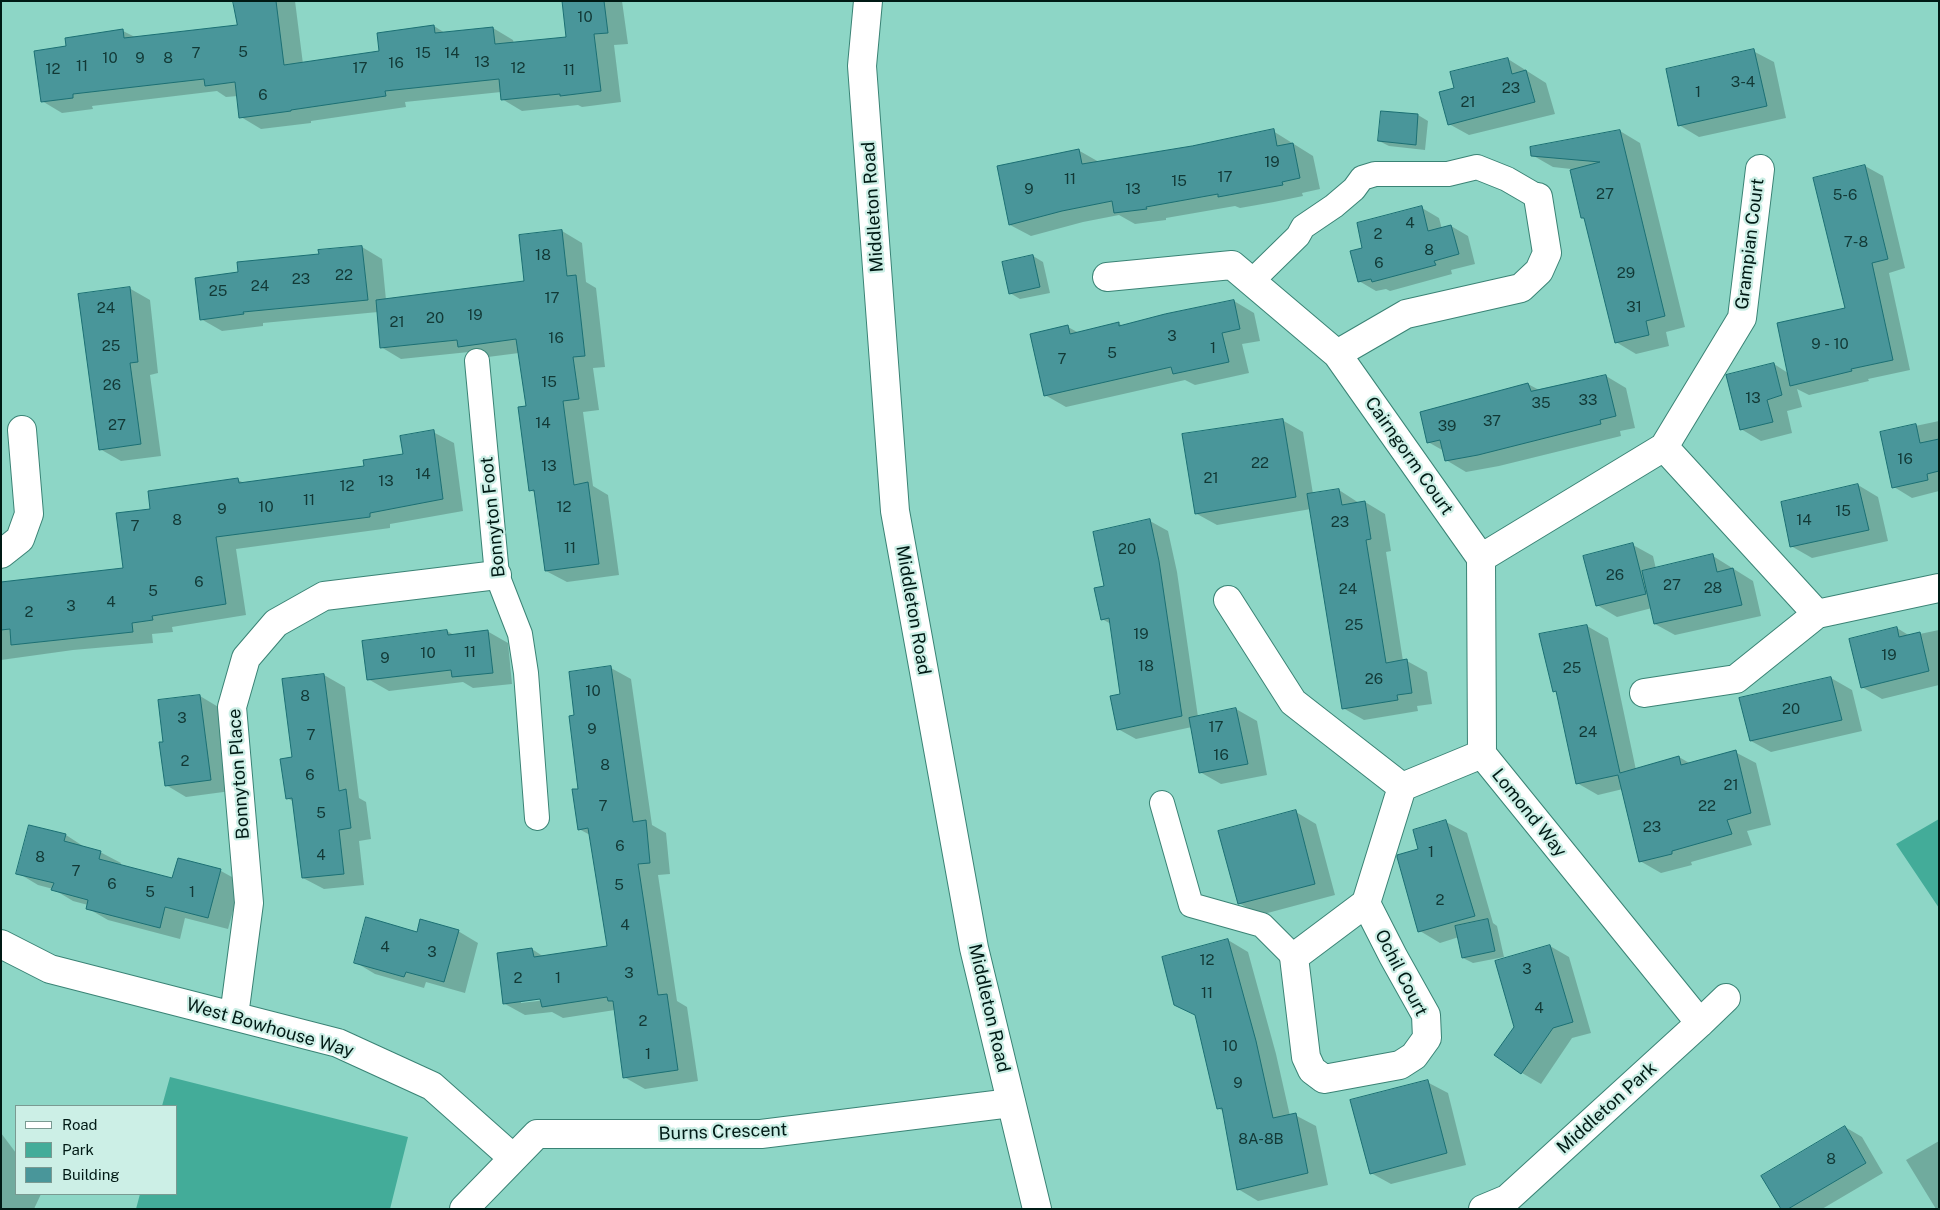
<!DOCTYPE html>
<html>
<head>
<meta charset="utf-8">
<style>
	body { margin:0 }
	#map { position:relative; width:1940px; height:1210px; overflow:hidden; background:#8dd6c6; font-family:"Public Sans",sans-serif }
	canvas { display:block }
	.frame { position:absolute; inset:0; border:2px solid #001a15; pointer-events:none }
	.legend { position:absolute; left:15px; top:1105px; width:162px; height:90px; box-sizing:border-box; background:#ccefe6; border:1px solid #7a9a92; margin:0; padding:6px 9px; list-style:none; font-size:15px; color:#001a15 }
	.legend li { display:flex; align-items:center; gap:10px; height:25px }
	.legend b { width:25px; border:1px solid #7a9a92 }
</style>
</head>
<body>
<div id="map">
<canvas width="1940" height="1210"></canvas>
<div class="frame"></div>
<ul class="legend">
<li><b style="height:6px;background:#fff"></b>Road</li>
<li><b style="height:14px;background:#43ac99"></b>Park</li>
<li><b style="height:14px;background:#49969a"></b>Building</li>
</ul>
</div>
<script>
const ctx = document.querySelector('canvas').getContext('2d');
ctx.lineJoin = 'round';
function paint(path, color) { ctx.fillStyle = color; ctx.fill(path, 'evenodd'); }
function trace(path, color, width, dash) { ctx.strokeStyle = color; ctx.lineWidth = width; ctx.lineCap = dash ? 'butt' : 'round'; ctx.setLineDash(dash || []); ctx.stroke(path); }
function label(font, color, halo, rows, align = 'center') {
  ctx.font = font + ' "Public Sans",sans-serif'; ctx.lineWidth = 4.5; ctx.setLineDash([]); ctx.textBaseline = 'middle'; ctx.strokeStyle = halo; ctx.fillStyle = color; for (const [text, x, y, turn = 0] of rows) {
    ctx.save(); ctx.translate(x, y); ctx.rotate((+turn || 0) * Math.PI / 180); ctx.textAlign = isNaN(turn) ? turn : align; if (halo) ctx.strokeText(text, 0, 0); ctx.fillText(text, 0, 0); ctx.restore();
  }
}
paint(new Path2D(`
	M1939,819V908L1896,844Z
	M170,1077L408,1137L390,1209H136L140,1194H176V1106H162Z`), '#43ac99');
paint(new Path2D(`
	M235,1H295L303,64L380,52L434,26L445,33L493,28L513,40L514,44L568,38L563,1H622L628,44L614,45L621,102L582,107L578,105L522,111L502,99L501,92L405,102L406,107L311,121V123L261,129L241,117L238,96L226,97L217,91L92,106L93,109L62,113L42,101L68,48L123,31L135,37L238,26Z
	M1753,51L1774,62L1786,118L1699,137L1679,125Z
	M1508,59L1546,83L1555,114L1469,135L1449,124L1455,89Z
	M1418,115L1428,121L1425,150L1389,146L1379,141Z
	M1273,131L1313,156L1320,189L1302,193L1303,196L1274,202L1240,208L1235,206L1166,218V220L1135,224L1119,215L1083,222L1031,236L1010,225L1078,150L1099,162L1192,147Z
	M1620,131L1640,143L1685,327L1666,332L1669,346L1636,354L1616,342L1586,220L1582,217L1571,169L1553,167L1532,155Z
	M1865,166L1883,176L1905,268L1889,273L1910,370L1868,379L1869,381L1809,395L1797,389L1802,407L1787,411L1792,433L1761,441L1741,429L1774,364L1788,373L1846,309Z
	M1422,208L1439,218L1442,229L1451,226L1468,236L1475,264L1451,270L1452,274L1390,291L1386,289L1376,291L1359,281L1364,249Z
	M562,231L582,243L586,282L596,288L605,367L593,368L599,410L583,412L593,486L608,495L619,575L567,582L546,571L536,493L530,490L527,407L519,353L480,358L469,352L401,359L381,347L378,312L263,323V326L222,331L201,319L239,273L362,247L382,259L386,300L526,282Z
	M1033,256L1043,262L1050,293L1020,299L1010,293Z
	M129,288L150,300L158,373L150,375L161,456L121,461L100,449Z
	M1234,301L1254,313L1260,341L1242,344L1249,373L1195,385L1185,380L1066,407L1045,395L1068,327L1079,333L1118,323L1123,326Z
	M1606,376L1626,388L1635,428L1620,431L1621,436L1499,466L1466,472L1446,460L1444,451L1428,442L1528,384L1539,390Z
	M1282,420L1303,432L1313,494L1339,490L1359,503L1365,502L1385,514L1391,551L1386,552L1403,661H1407L1427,672L1432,704L1417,706L1418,711L1364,720L1343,708L1311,509L1217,525L1197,514L1183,435Z
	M1939,421V491L1912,498L1894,487L1882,433Z
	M433,432L454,443L463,511L390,524V528L236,549L246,615L172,627L173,632L152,634L153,643L73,650L1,660V583L124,569L152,510L238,480L244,483L365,467L404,455Z
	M1858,485L1878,497L1888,541L1812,558L1791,546Z
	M1150,521L1168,531L1177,572L1198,717L1236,709L1257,721L1267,775L1221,784L1200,772L1192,727L1136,739L1118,729L1121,695L1111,624L1102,619L1106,587Z
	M1633,545L1653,556L1656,569L1713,556L1753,581L1761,616L1675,635L1655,624L1652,608L1617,617L1597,605Z
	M1587,626L1608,638L1636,770L1679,757L1691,764L1735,752L1756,763L1771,825L1747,831L1752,845L1691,862L1692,865L1661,873L1640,861L1623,789L1598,795L1577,783L1557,693L1554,691Z
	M1897,628L1910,636L1939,630V685L1882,699L1862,687Z
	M447,631L454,635L487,631L508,643L512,684L473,688L463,682L389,691L368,679Z
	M611,668L631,679L652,825L666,833L670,874L658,875L677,1001L687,1007L698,1081L645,1089L624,1077L615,1010L563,1018L552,1012L525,1015L505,1004L532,949L544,957L608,947L590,835L579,829V790L576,716ZM546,997V1000L521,1003V1001Z
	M324,675L345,687L359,798L366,802L371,839L359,841L364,885L324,889L303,878L294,802L287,798L294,758L283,681Z
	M1831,678L1852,690L1862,731L1771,752L1751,741Z
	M200,696L220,708L231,791L186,797L166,785Z
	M1296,812L1316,824L1335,895L1260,915L1239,903Z
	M1446,822L1467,833L1493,923L1497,926L1504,957L1473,963L1463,958L1459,937L1440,943L1420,931Z
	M66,835L86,848L100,852L121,863L120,866L173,880L221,871L241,882L228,929L185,918L180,939L108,920L87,908L88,905L73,901L53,889L38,885L18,873Z
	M458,931L478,943L465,993L426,982L424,988L375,974L355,962L418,934Z
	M1228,940L1248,952L1276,1054L1290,1116L1295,1115L1316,1126L1328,1185L1258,1201L1238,1189L1224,1112L1218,1108L1197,1016L1175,1004Z
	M1550,946L1569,957L1591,1033L1572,1038L1541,1084L1522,1073L1516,1027Z
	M1427,1082L1448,1093L1466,1165L1391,1184L1371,1173Z
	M1845,1127L1862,1137L1883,1173L1822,1209H1782Z
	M1,1133L16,1153V1194H41L34,1209H1Z
	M1939,1141V1209H1936L1906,1160Z`), '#0003');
const building = new Path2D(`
	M233,1H276L284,65L379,51L377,33L434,25L435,33L493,27L495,44L566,37L562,1H604L608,33L594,34L601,91L560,96V94L501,100L499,79L385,91L386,96L291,110V111L239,118L235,82L205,86L204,79L73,94V98L41,102L34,51L66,46L65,38L123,29L124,38L237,25Z
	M1754,49L1767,106L1678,126L1666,69Z
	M1508,58L1512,74L1526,70L1535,102L1448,125L1439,92L1454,88L1450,72Z
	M1381,111L1418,114L1416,145L1378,141Z
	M1274,129L1277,146L1293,143L1300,178L1282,182L1283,185L1218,197V194L1146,207L1147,209L1114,213L1112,201L1062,211L1009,225L997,166L1079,149L1082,164L1192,146Z
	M1620,130L1665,316L1646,321L1649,335L1615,343L1584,218H1581L1570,170L1600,162L1531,156L1530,147Z
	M1865,165L1888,259L1872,263L1893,360L1851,369L1852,371L1790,386L1777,323L1845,308L1813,178Z
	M1422,206L1428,231L1451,225L1459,254L1434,261L1436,265L1372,282L1371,279L1358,282L1350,251L1362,248L1357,223Z
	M562,230L567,276L576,275L585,356L573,357L579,399L563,401L574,485L588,482L599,564L545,571L534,490L529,491L518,407L526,406L516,339L458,347L457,340L380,348L376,300L524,281L519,235Z
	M362,246L368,300L243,312L244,314L200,320L195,278L238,272L237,262L319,254L318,250Z
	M1033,255L1040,287L1009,294L1002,262Z
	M130,287L138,362L130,363L141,444L99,450L78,294Z
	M1234,300L1240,329L1222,333L1229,362L1173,374L1171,367L1044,396L1030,334L1068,325L1070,334L1119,322V326L1165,314Z
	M1774,363L1782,395L1767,400L1773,422L1740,430L1726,375Z
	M1606,375L1616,416L1600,420L1601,424L1478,455L1445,461L1440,440L1427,443L1420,412L1528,383L1531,391Z
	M1283,419L1296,497L1195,514L1182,434Z
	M1916,424L1920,443L1939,439V471L1927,474L1928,480L1892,488L1880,432Z
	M434,430L443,499L370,513V517L216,537L226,604L152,616L153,620L132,623L133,632L11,645L10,629L1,630V582L123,568L116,513L150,509L148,491L238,478L239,483L364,466L363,460L403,454L400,436Z
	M1858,484L1869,530L1790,547L1781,502Z
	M1339,489L1342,505L1365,501L1371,539L1366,540L1386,663L1407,659L1412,693L1397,695L1398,700L1342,709L1307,494Z
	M1150,519L1159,561L1182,716L1117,730L1110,696L1120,694L1109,618L1101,620L1094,588L1104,586L1093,532Z
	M1633,543L1646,594L1596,606L1583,556Z
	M1713,554L1717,572L1733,568L1742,605L1654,624L1642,571Z
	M1587,625L1620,773L1679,756L1681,765L1736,750L1751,813L1727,820L1732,834L1672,851V854L1639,862L1618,775L1576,784L1556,691L1553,692L1539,634Z
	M1897,627L1899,637L1920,632L1929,671L1861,688L1849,639Z
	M447,630L448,635L488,630L493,673L452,677L451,670L367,680L362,641Z
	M611,666L633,822L646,820L650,863L638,864L658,995L667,994L678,1070L623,1078L613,1001H608L607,997L542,1007L540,999L503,1004L497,953L532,948L534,957L607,946L588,828L578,830L572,789H578L569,716L574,715L569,672Z
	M324,674L339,791L346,789L351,828L339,830L344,874L302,878L292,798L286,799L280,759L292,757L282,679Z
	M1831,677L1842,720L1750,741L1739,698Z
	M200,695L211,780L165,786L159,742H163L158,700Z
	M1236,708L1248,764L1199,773L1189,718Z
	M1296,810L1315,884L1238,904L1218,831Z
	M1446,820L1475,916L1418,932L1397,857V855L1418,849L1413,830Z
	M29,825L66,834L64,841L101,851L99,859L172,878L178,858L221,869L208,918L165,907L160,928L86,909L88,900L51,890L54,883L16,874Z
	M366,917L417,932L420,919L459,930L444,982L406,972L404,977L354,963Z
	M1488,919L1495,951L1462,958L1455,926Z
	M1228,939L1256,1041L1273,1118L1296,1113L1308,1173L1237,1190L1222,1108L1217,1109L1195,1015L1174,1005L1162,957Z
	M1550,945L1573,1022L1553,1028L1521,1074L1494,1055L1514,1027L1495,961Z
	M1428,1080L1447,1153L1370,1174L1350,1100Z
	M1845,1126L1866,1163L1788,1209H1781L1761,1176Z`);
paint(building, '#49969a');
trace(building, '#1b6f73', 1);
const lane = new Path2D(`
	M1251,282L1298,236L1303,227L1334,206L1354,189L1362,178L1375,174H1448L1477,167L1507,179L1538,197
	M477,361L497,575L520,634L526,673L537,818
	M1162,803L1191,905L1262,925L1294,957`);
const street = new Path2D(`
	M1107,277L1232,265L1337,354L1481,558
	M1337,354L1406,314L1521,288L1539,271L1547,253L1538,197
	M1664,447L1817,614
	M1,554L20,539L29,514L22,430
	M1481,558L1482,754L1700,1023
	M1481,558L1664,447L1742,318L1760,169
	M1228,600L1293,702L1402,787L1482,754
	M1644,693L1736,679L1817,614L1939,588
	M1366,903L1294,957L1306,1057L1312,1070L1324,1079L1400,1065L1414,1056L1427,1038L1426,1015L1393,956L1366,903L1402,787
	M1,944L50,969L338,1043L432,1086L513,1158
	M234,1016L249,903L232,707L246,658L276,623L324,596L497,575
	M464,1209L537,1134H761L1011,1103
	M1483,1209L1507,1199L1700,1023L1726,998`);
const secondary = new Path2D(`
	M868,1L862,66L895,511L974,948L1037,1209`);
trace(lane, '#3a8375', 26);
trace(street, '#3a8375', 30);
trace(secondary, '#3a8375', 30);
trace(lane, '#fff', 24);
trace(street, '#fff', 28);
trace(secondary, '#fff', 28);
label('15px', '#123936', null, [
	["10",585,17],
	["5",243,52],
	["7",196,53],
	["15",423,53],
	["14",452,53],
	["10",110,58],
	["9",140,58],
	["8",168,58],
	["13",482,62],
	["16",396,63],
	["11",82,66],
	["17",360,68],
	["12",518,68],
	["12",53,69],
	["11",569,70],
	["3-4",1743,82],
	["23",1511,88],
	["1",1698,92],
	["6",263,95],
	["21",1468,102],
	["19",1272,162],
	["17",1225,177],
	["11",1070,179],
	["15",1179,181],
	["9",1029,189],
	["13",1133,189],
	["27",1605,194],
	["5-6",1845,195],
	["4",1410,223],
	["2",1378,234],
	["7-8",1856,242],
	["8",1429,250],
	["18",543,255],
	["6",1379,263],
	["29",1626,273],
	["22",344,275],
	["23",301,279],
	["24",260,286],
	["25",218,291],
	["17",552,298],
	["31",1634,307],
	["24",106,308],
	["19",475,315],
	["20",435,318],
	["21",397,322],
	["3",1172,336],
	["16",556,338],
	["9 - 10",1830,344],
	["25",111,346],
	["1",1213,348],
	["5",1112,353],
	["7",1062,359],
	["15",549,382],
	["26",112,385],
	["13",1753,398],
	["33",1588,400],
	["35",1541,403],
	["37",1492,421],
	["14",543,423],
	["27",117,425],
	["39",1447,426],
	["16",1905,459],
	["22",1260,463],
	["13",549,466],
	["14",423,474],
	["21",1211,478],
	["13",386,481],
	["12",347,486],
	["11",309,500],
	["10",266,507],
	["12",564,507],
	["9",222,509],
	["15",1843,511],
	["8",177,520],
	["14",1804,520],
	["23",1340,522],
	["7",135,526],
	["11",570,548],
	["20",1127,549],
	["26",1615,575],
	["6",199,582],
	["27",1672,585],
	["28",1713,588],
	["24",1348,589],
	["5",153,591],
	["4",111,602],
	["3",71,606],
	["2",29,612],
	["25",1354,625],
	["19",1141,634],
	["11",470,652],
	["10",428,653],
	["19",1889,655],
	["9",385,658],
	["18",1146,666],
	["25",1572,668],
	["26",1374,679],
	["10",593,691],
	["8",305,696],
	["20",1791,709],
	["3",182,718],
	["17",1216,727],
	["9",592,729],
	["24",1588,732],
	["7",311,735],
	["16",1221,755],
	["2",185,761],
	["8",605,765],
	["6",310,775],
	["21",1731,785],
	["7",603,806],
	["22",1707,806],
	["5",321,813],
	["23",1652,827],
	["6",620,846],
	["1",1431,852],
	["4",321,855],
	["8",40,857],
	["7",76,871],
	["6",112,884],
	["5",619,885],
	["5",150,892],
	["1",192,892],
	["2",1440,900],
	["4",625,925],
	["4",385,947],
	["3",432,952],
	["12",1207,960],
	["3",1527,969],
	["3",629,973],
	["2",518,978],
	["1",558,978],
	["11",1207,993],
	["4",1539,1008],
	["2",643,1021],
	["10",1230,1046],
	["1",648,1054],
	["9",1238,1083],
	["8A-8B",1261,1139],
	["8",1831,1159]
]);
label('18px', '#001a15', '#ccefe6', [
	["Middleton Road",873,207,-94],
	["Grampian Court",1750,244,-83],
	["Cairngorm Court",1409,456,55],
	["Bonnyton Foot",493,517,-96],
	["Middleton Road",913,610,80],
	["Bonnyton Place",239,774,-94],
	["Lomond Way",1529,813,51],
	["Ochil Court",1401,973,63],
	["Middleton Road",989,1008,77],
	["West Bowhouse Way",270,1028,16],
	["Middleton Park",1607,1108,-42],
	["Burns Crescent",723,1132,-2]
]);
</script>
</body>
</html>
